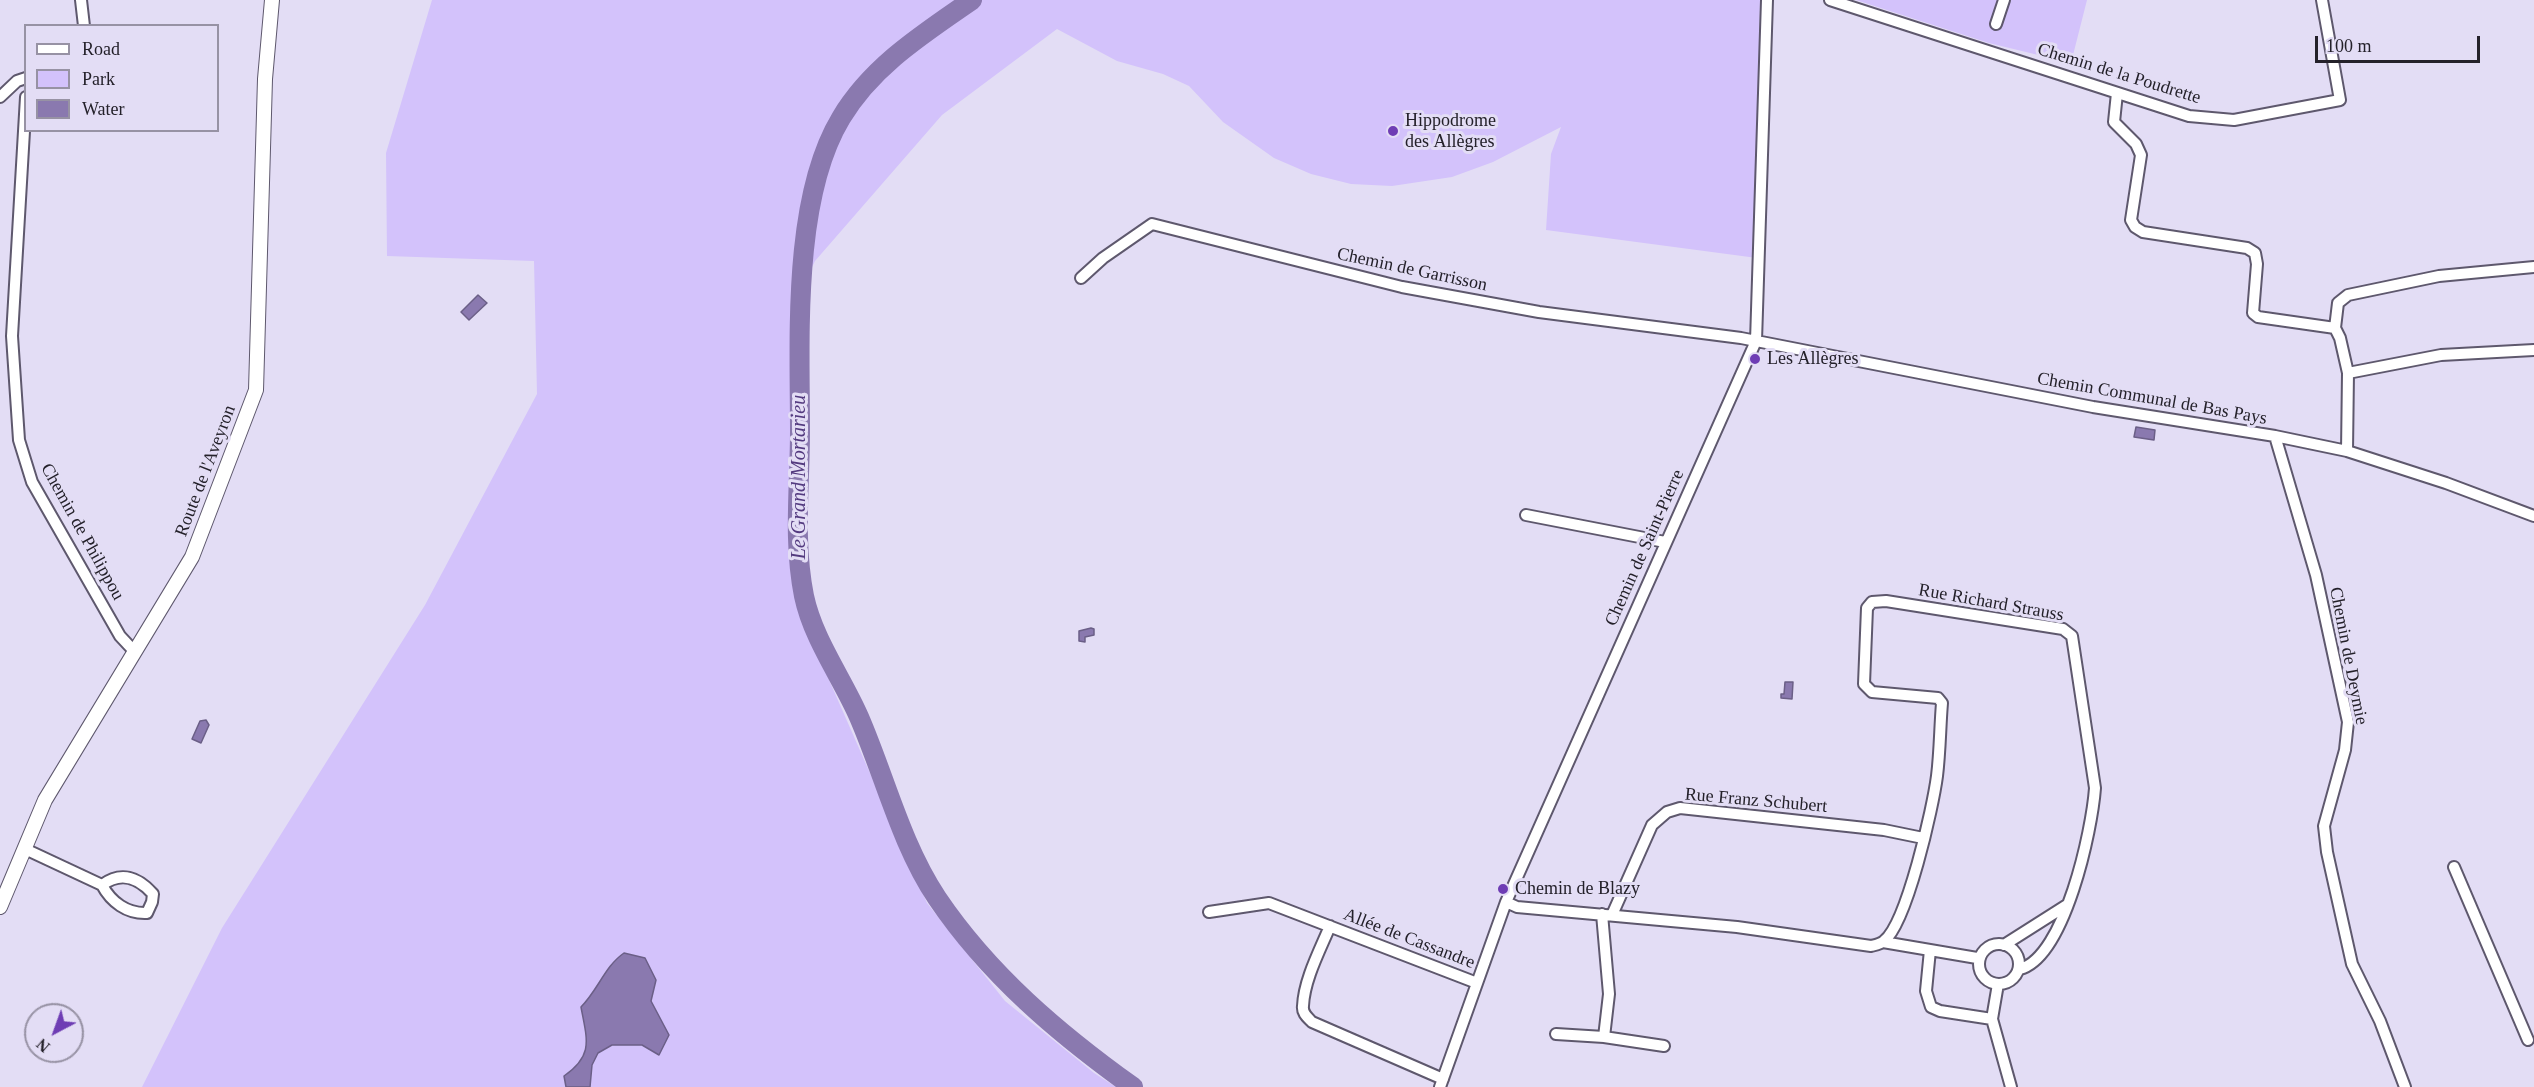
<!DOCTYPE html>
<html>
<head>
<meta charset="utf-8">
<style>
	body { margin:0 }
	#map { position:relative; width:2534px; height:1087px; overflow:hidden; background:#e3ddf5; font-family:Georgia,serif }
	canvas { display:block }
	.legend { position:absolute; left:24px; top:24px; width:195px; height:108px; box-sizing:border-box; background:#e3ddf5; border:2px solid #9792a4; margin:0; padding:8px 10px; list-style:none; font-size:18px; color:#24212a }
	.legend li { display:flex; align-items:center; gap:12px; height:30px }
	.legend b { width:30px; border:2px solid #9792a4 }
	.north { position:absolute; left:24px; top:1003px; width:60px; height:60px; box-sizing:border-box; background:#e3ddf5; border:2px solid #9792a4; border-radius:50%; rotate:221deg; font-size:16px; font-weight:700; line-height:24px; text-align:center; color:#24212a }
	.north::after { content:''; display:block; margin:auto; width:21px; height:27px; background:#6e3db4; clip-path:polygon(50% 0,100% 100%,50% 72%,0 100%) }
	.scale { position:absolute; left:2315px; top:36px; width:165px; height:27px; box-sizing:border-box; border:3px solid #24212a; border-top:0; padding-left:8px; font-size:18px; line-height:21px; white-space:nowrap; color:#24212a; -webkit-text-stroke:4px #e3ddf5; paint-order:stroke }
</style>
</head>
<body>
<div id="map">
<canvas width="2534" height="1087"></canvas>
<ul class="legend">
<li><b style="height:8px;background:#fff"></b>Road</li>
<li><b style="height:16px;background:#d3c2fb"></b>Park</li>
<li><b style="height:16px;background:#8a79af"></b>Water</li>
</ul>
<div class="north">N</div>
<div class="scale">100 m</div>
</div>
<script>
const ctx = document.querySelector('canvas').getContext('2d');
ctx.lineJoin = 'round';
function paint(path, color) { ctx.fillStyle = color; ctx.fill(path, 'evenodd'); }
function trace(path, color, width, dash) { ctx.strokeStyle = color; ctx.lineWidth = width; ctx.lineCap = dash ? 'butt' : 'round'; ctx.setLineDash(dash || []); ctx.stroke(path); }
function label(font, color, halo, rows, align = 'center') {
  ctx.font = font + ' Georgia,serif'; ctx.lineWidth = 6; ctx.setLineDash([]); ctx.textBaseline = 'middle'; ctx.strokeStyle = halo; ctx.fillStyle = color; for (const [text, x, y, turn = 0] of rows) {
    ctx.save(); ctx.translate(x, y); ctx.rotate((+turn || 0) * Math.PI / 180); ctx.textAlign = isNaN(turn) ? turn : align; if (halo) ctx.strokeText(text, 0, 0); ctx.fillText(text, 0, 0); ctx.restore();
  }
}
paint(new Path2D(`
	M432,0H1760L1757,258L1546,230L1551,154L1561,127L1493,162L1452,177L1392,186L1351,184L1311,174L1274,158L1223,122L1189,86L1163,74L1117,61L1057,29L942,115L815,261L793,306L791,576L826,673L927,903L1005,1001L1094,1073L1116,1087H142L222,928L425,605L537,394L534,261L387,256L386,153Z
	M1856,0H2087L2071,63L1989,43Z`), '#d3c2fb');
const water = new Path2D(`
	M478,295L487,303L469,320L461,312Z
	M2136,427L2155,430L2154,440L2134,437Z
	M1091,628L1094,629V635L1085,637V642L1079,641V631Z
	M1785,682H1793L1792,699L1781,698V694H1784Z
	M206,720L209,725L201,743L192,739L200,721Z
	M624,953L645,958L656,980L651,1001L669,1035L659,1055L642,1045H612L598,1053L592,1065L590,1087H566L564,1076C594,1055 587,1040 581,1007C598,990 605,966 624,953Z`);
paint(water, '#8a79af');
trace(water, '#6b5f87', 1.5);
trace(new Path2D(`
	M972,0C923,34 872,66 841,118C792,199 800,339 800,431C800,486 793,541 804,596C813,639 842,678 859,717C885,777 901,844 937,898C989,975 1059,1034 1133,1087`), '#8a79af', 20);
const minor = new Path2D(`
	M81,0L84,26
	M1830,0L2189,116L2234,120L2340,100L2322,0
	M1996,24L2004,0
	M2117,93L2114,122L2136,144L2141,155L2131,220L2135,227L2143,232L2247,248L2255,253L2257,264L2253,313L2258,317L2335,328
	M0,97L17,81L26,78
	M26,97L12,336L19,440L32,482L120,636L134,651
	M1081,278L1103,258L1152,224L1402,287L1539,312L1741,338L2093,407L2275,436L2347,451L2446,483L2534,516
	M2348,373L2441,355L2534,350
	M2275,436L2316,575L2348,722L2345,750L2324,826L2327,852L2352,964L2380,1021L2405,1087
	M2347,451L2348,373L2340,338L2335,328L2338,303L2348,295L2439,276L2534,267
	M1526,515L1665,542
	M25,849L102,885C111,902 127,914 147,913L152,902L153,894C138,877 121,871 102,885
	M2454,867L2528,1040
	M1506,902L1517,907L1737,927L1871,946C1875,945 1881,944 1884,941C1907,923 1933,807 1937,776C1940,752 1940,727 1942,703L1938,698L1872,692L1864,684L1867,608L1872,602L1886,601L2063,629L2072,636L2095,788C2092,830 2065,957 2020,969
	M1209,912L1269,903L1477,983
	M1602,914L1609,994L1604,1037L1664,1046
	M1612,915L1652,825L1667,812L1680,808L1884,830L1923,838
	M1330,926C1320,950 1304,980 1303,1006C1302,1013 1307,1017 1312,1022L1443,1079
	M1883,942L1977,958
	M1979 964a20 20 0 1 1 40 0a20 20 0 1 1-40 0Z
	M2004,945L2067,905
	M1930,950L1926,991L1931,1007L1940,1011L1992,1019
	M1998,984L1992,1019L2011,1087
	M1556,1034L1604,1037
	M1440,1087L1506,902L1756,341L1767,0`);
const tertiary = new Path2D(`
	M0,907L45,800L192,557L256,390L265,79L272,0`);
trace(minor, '#5e586d', 14);
trace(tertiary, '#5e586d', 16);
trace(minor, '#fff', 10);
trace(tertiary, '#fff', 14);
for (const [x, y, r, color] of [
	[1393,131,6,"#6e3db4"],
	[1755,359,6,"#6e3db4"],
	[1503,889,6,"#6e3db4"]
]) { const dot = new Path2D(); dot.arc(x, y, r, 0, 2 * Math.PI); ctx.fillStyle = color; ctx.fill(dot); trace(dot, '#e3ddf5', 2); }
label('18px', '#24212a', '#e3ddf5', [
	["Chemin de la Poudrette",2119,74,17],
	["Chemin de Garrisson",1412,270,12],
	["Chemin Communal de Bas Pays",2152,399,10],
	["Route de l'Aveyron",206,471,-69],
	["Chemin de Philippou",82,532,61],
	["Chemin de Saint-Pierre",1645,548,-66],
	["Rue Richard Strauss",1991,603,10],
	["Chemin de Deymie",2348,656,79],
	["Rue Franz Schubert",1756,801,5],
	["Allée de Cassandre",1409,939,21]
]);
label('18px', '#24212a', '#e3ddf5', [
	["Hippodrome",1405,121],
	["des Allègres",1405,142],
	["Les Allègres",1767,359],
	["Chemin de Blazy",1515,889]
], 'left');
label('italic 20px', '#533a7f', '#e3ddf5', [
	["Le Grand Mortarieu",800,477,-90]
]);
</script>
</body>
</html>
